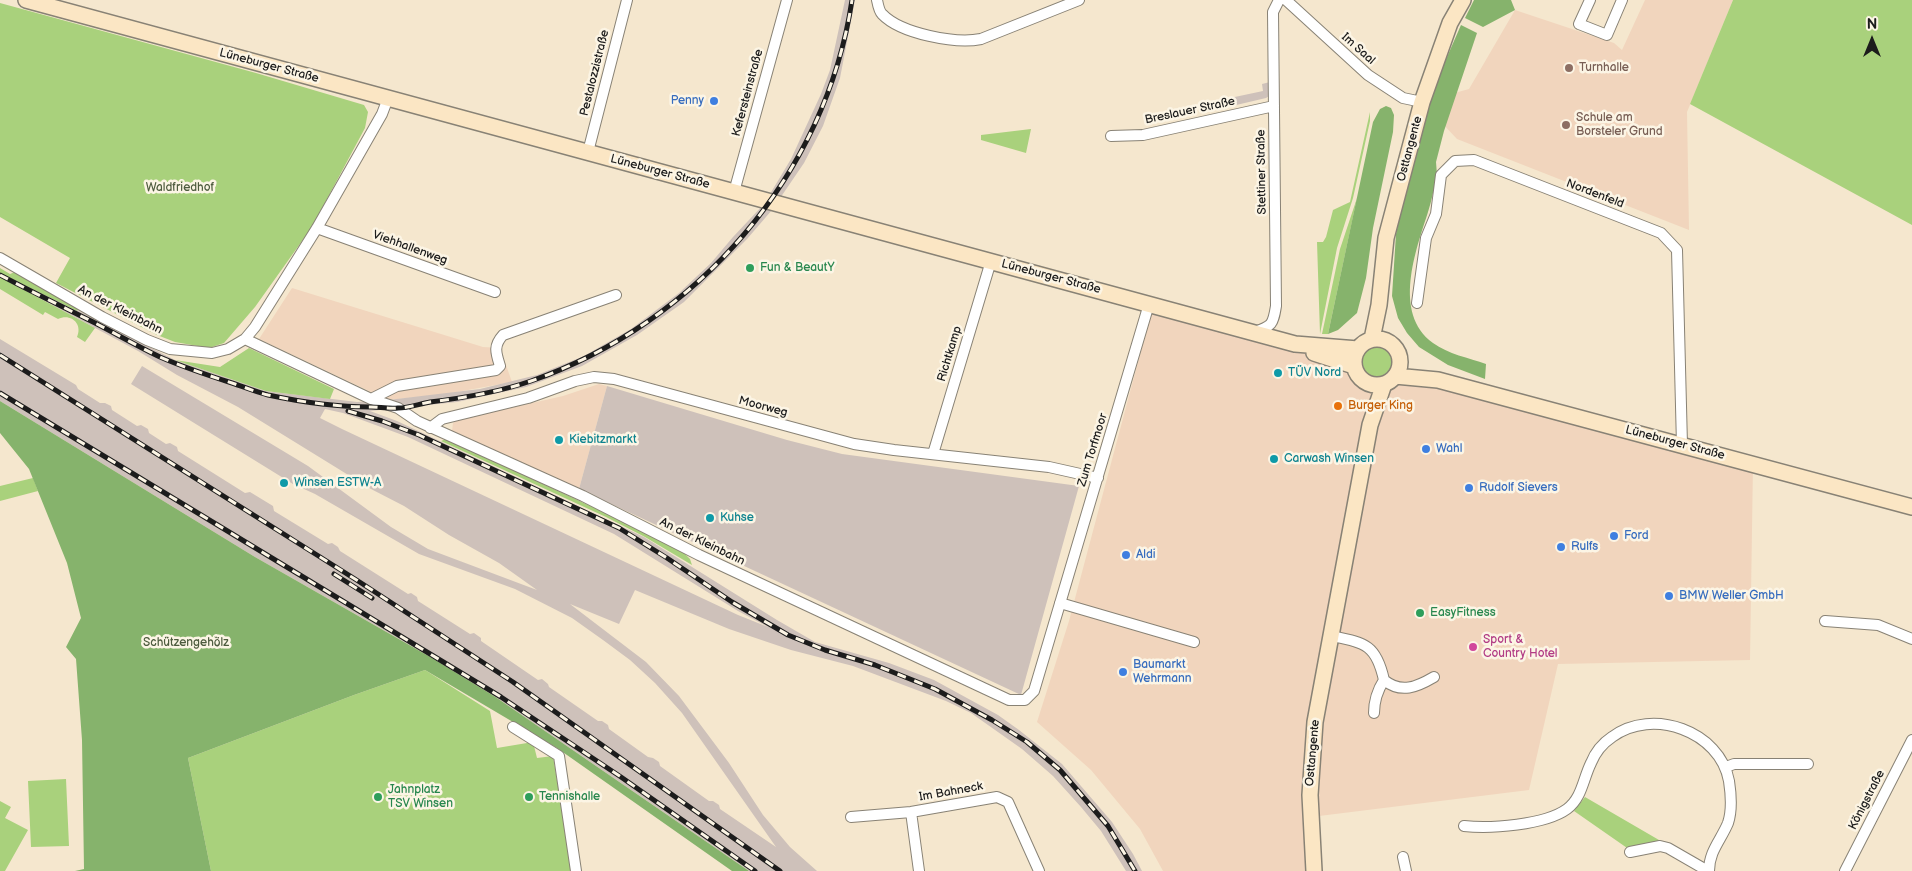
<!DOCTYPE html>
<html>
<head>
<meta charset="utf-8">
<style>
	body { margin:0 }
	#map { position:relative; width:1912px; height:871px; overflow:hidden; background:#f5e7ce; font-family:"Balsamiq Sans",sans-serif }
	canvas { display:block }
	.north { position:absolute; left:1847px; top:15px; width:50px; height:50px; -webkit-text-stroke:4px #fcf5e5; paint-order:stroke; rotate:0deg; font-size:14px; font-weight:700; line-height:20px; text-align:center; color:#1c1c1c }
	.north::after { content:''; display:block; margin:auto; width:18px; height:22px; background:#1c1c1c; clip-path:polygon(50% 0,100% 100%,50% 72%,0 100%) }
</style>
</head>
<body>
<div id="map">
<canvas width="1912" height="871"></canvas>
<div class="north">N</div>
</div>
<script>
const ctx = document.querySelector('canvas').getContext('2d');
ctx.lineJoin = 'round';
function paint(path, color) { ctx.fillStyle = color; ctx.fill(path, 'evenodd'); }
function trace(path, color, width, dash) { ctx.strokeStyle = color; ctx.lineWidth = width; ctx.lineCap = dash ? 'butt' : 'round'; ctx.setLineDash(dash || []); ctx.stroke(path); }
function label(font, color, halo, rows, align = 'center') {
  ctx.font = font + ' "Balsamiq Sans",sans-serif'; ctx.lineWidth = 5; ctx.setLineDash([]); ctx.textBaseline = 'middle'; ctx.strokeStyle = halo; ctx.fillStyle = color; for (const [text, x, y, turn = 0] of rows) {
    ctx.save(); ctx.translate(x, y); ctx.rotate((+turn || 0) * Math.PI / 180); ctx.textAlign = isNaN(turn) ? turn : align; if (halo) ctx.strokeText(text, 0, 0); ctx.fillText(text, 0, 0); ctx.restore();
  }
}
paint(new Path2D(`
	M1645,0H1733L1687,112L1689,230L1457,139L1422,102L1469,89L1515,10L1614,43L1622,50Z
	M292,288L483,347L500,348L512,382L446,394L388,400L259,339Z
	M1154,302L1355,353L1353,361L1355,370L1360,378L1368,383L1378,385L1395,376L1753,464L1750,660L1558,664L1529,790L1311,817L1314,871H1163L1140,829L1091,770L1037,722L1069,621Z
	M599,384L607,386L579,489L452,431L453,423L457,420L563,396Z`), '#f1d5bd');
paint(new Path2D(`
	M845,0H855L840,78L823,126L804,163L772,210L747,239L684,302L637,335L582,366L526,387L457,402L370,411L397,421L644,537L777,620L815,642L889,663L934,680L998,715L1019,730L1062,764L1112,822L1133,854L1142,871H1126L1101,831L1081,807L1053,776L1022,749L971,713L946,701L853,666L791,650L729,629L635,590L619,624L570,604L646,662L679,696L729,763L763,815L790,847L817,871H749L494,696L432,658L255,557L0,401V339L76,385L78,389L100,403H105L111,406L112,410L137,426L141,425L148,429L149,433L166,444L170,443L177,447L178,451L245,493L250,492L273,506L274,511L328,544L332,543L338,547L340,551L408,594L411,593L417,597L418,601L470,634L474,633L481,638V641L538,680L542,679L548,684L549,687L598,721H602L608,725L609,729L648,757L653,758L659,762L660,766L709,801H713L719,805L720,809L776,847L682,713L655,683L630,660L603,640L572,618L515,589L419,554L315,494L293,484L131,384L142,366L308,466L391,527L428,549L537,590L499,563L449,535L404,506L371,489L238,407L177,375L138,351L0,277V271L175,360L266,391L357,402L388,400L480,389L537,375L584,356L631,329L679,293L711,263L733,237L764,204L791,159L821,94L830,70ZM325,409L343,413L408,437L614,534L738,611L768,627L738,615L342,429L320,418Z
	M1270,82L1269,96L1266,98L1232,106L1230,98L1263,91L1262,84Z
	M607,386L787,440L842,454L1079,486L1021,695L579,489Z`), '#cec1ba');
paint(new Path2D(`
	M1733,0H1912V225L1690,104Z
	M0,3L256,73L364,105L368,112L365,128L312,227L255,307L224,343L209,348L175,342L157,335L56,283L70,258L0,217Z
	M1370,112V121L1353,198L1337,248L1320,334L1317,242H1323L1326,237L1333,210L1350,202Z
	M1031,129L1026,153L981,140V135Z
	M1357,198L1328,334H1322L1340,249Z
	M0,268L10,274L15,272L79,307L77,311L0,273Z
	M0,277L95,328L85,342L77,337C83,324 71,313 58,319L45,312L43,315L0,289Z
	M1361 362a17 17 0 1 1 34 0a17 17 0 1 1-34 0Z
	M249,348L334,389L330,399L266,391L175,360L220,367Z
	M446,439L642,530L682,551L690,559L692,565L645,537L606,517L441,441Z
	M33,478L38,491L0,501V486Z
	M425,670L490,711L497,748L533,742L537,758L553,756L572,871H211L188,758L354,695Z
	M66,779L69,846L31,847L28,781Z
	M1585,797L1659,840L1654,846L1630,850L1574,811Z
	M0,801L11,807L5,818L28,830L5,871H0Z`), '#a9d17c');
paint(new Path2D(`
	M1474,0H1511L1515,10L1483,27L1465,18Z
	M1461,25L1477,33L1444,131L1436,162L1437,175C1434,187 1432,200 1428,212C1416,250 1392,313 1433,343C1448,354 1469,358 1486,364L1485,379L1448,365L1419,347L1407,333L1398,318L1392,296L1396,234L1411,164L1433,89Z
	M1386,106L1391,108L1394,115L1393,132L1373,228L1366,278L1357,313L1338,330L1328,334L1373,122L1380,109Z
	M0,401L255,557L432,658L494,696L749,871H732L557,748L425,670L354,695L188,758L211,871H75L84,869L82,740L76,659L66,647L81,618L67,563L29,469L0,433Z`), '#86b36c');
const street = new Path2D(`
	M877,0C878,5 879,11 882,14C901,34 956,44 981,39L1079,0
	M1286,0L1368,75L1403,98L1422,102
	M1590,0L1579,24L1607,35L1622,0
	M1111,136L1143,135L1274,106
	M588,152L627,0
	M734,192L787,0
	M317,228L495,292
	M0,258L102,317L147,340L170,349L212,353L228,349L245,339L255,327L317,228L382,114L388,98
	M1417,303L1426,238L1436,214L1441,175L1455,161L1474,160L1661,233L1677,250L1682,445
	M1254,332C1272,326 1273,325 1276,306L1273,12L1279,0
	M245,339L371,399L398,408L417,421L583,496L699,555L1009,700H1025L1034,691L1149,304
	M371,399L397,386L496,370L500,366C496,353 493,346 503,335L616,295
	M430,428L442,419L528,398L575,381L594,377L614,379L854,444L894,450L1049,467L1098,478
	M933,454L991,261
	M1060,603L1194,642
	M1825,621L1878,625L1912,639
	M1331,636C1365,643 1376,644 1384,680C1377,691 1374,701 1374,713
	M1384,680C1401,694 1417,687 1434,677
	M513,727L559,756L576,871
	M1726,767L1734,764H1808
	M911,812L919,871
	M851,817L911,812L997,797L1008,802L1039,871
	M1464,826C1490,829 1545,825 1567,809C1582,798 1583,779 1591,763C1595,753 1603,743 1612,737C1652,707 1720,731 1729,781C1731,794 1732,811 1728,823C1721,840 1709,851 1709,871
	M1630,852L1660,846L1668,848L1708,871
	M1403,857L1406,871
	M1845,871L1912,740`);
const secondary = new Path2D(`
	M26,0L1295,344L1358,349
	M1372,339L1379,305L1386,238L1422,102L1450,23L1463,0
	M1354 362a23 23 0 1 1 46 0a23 23 0 1 1-46 0Z
	M1314,353L1354,366
	M1395,376L1438,380L1912,507
	M1314,871L1310,795L1315,722L1370,425L1384,384`);
trace(street, '#888275', 12);
trace(secondary, '#888275', 18);
trace(street, '#fff', 10);
trace(secondary, '#fbe6c4', 15);
const rail = new Path2D(`
	M0,275C32,292 65,308 97,324C118,335 139,347 160,357C183,367 207,375 232,383C244,387 256,392 268,395C301,402 337,407 371,407C379,407 389,409 398,408C408,408 419,404 430,402C463,398 499,392 531,381C697,323 826,175 852,0
	M0,355L355,579L513,682L780,871
	M0,393L501,697L621,777L755,871
	M348,411L382,421L419,435L619,528L667,558L732,602L788,635L825,650L875,665L935,689L992,720L1027,742L1060,770L1108,826L1135,871
	M334,574L372,598`);
trace(rail, '#1c1c1c', 5);
trace(rail, '#fcf5e5', 3, [9]);
for (const [x, y, r, color] of [
	[1569,68,5,"#8d6e63"],
	[714,101,5,"#3f7fe0"],
	[1566,125,5,"#8d6e63"],
	[750,268,5,"#2e9e5b"],
	[1278,373,5,"#0f9aa8"],
	[1338,406,5,"#e8710a"],
	[559,440,5,"#0f9aa8"],
	[1426,449,5,"#3f7fe0"],
	[1274,459,5,"#0f9aa8"],
	[284,483,5,"#0f9aa8"],
	[1469,488,5,"#3f7fe0"],
	[710,518,5,"#0f9aa8"],
	[1614,536,5,"#3f7fe0"],
	[1561,547,5,"#3f7fe0"],
	[1126,555,5,"#3f7fe0"],
	[1669,596,5,"#3f7fe0"],
	[1420,613,5,"#2e9e5b"],
	[1473,647,5,"#d1479c"],
	[1123,672,5,"#3f7fe0"],
	[378,797,5,"#2e9e5b"],
	[529,797,5,"#2e9e5b"]
]) { const dot = new Path2D(); dot.arc(x, y, r, 0, 2 * Math.PI); ctx.fillStyle = color; ctx.fill(dot); trace(dot, '#fcf5e5', 2); }
label('12px', '#1c1c1c', '#fcf5e5', [
	["Im Saal",1358,49,42],
	["Lüneburger Straße",269,66,15],
	["Pestalozzistraße",595,73,-76],
	["Kefersteinstraße",748,93,-75],
	["Breslauer Straße",1190,111,-12],
	["Osttangente",1410,149,-75],
	["Lüneburger Straße",660,172,15],
	["Stettiner Straße",1262,172,-91],
	["Nordenfeld",1595,194,21],
	["Viehhallenweg",410,248,20],
	["Lüneburger Straße",1051,277,15],
	["An der Kleinbahn",120,310,27],
	["Richtkamp",950,354,-73],
	["Moorweg",763,407,15],
	["Lüneburger Straße",1675,443,15],
	["Zum Torfmoor",1093,450,-73],
	["An der Kleinbahn",702,542,26],
	["Osttangente",1313,753,-85],
	["Im Bahneck",951,792,-10],
	["Königstraße",1867,800,-63]
]);
label('12px', '#785e54', '#fcf5e5', [
	["Turnhalle",1579,68],
	["Schule am",1576,118],
	["Borsteler Grund",1576,132]
], 'left');
label('12px', '#366cbe', '#fcf5e5', [
	["Penny",704,101,"right"],
	["Wahl",1436,449],
	["Rudolf Sievers",1479,488],
	["Ford",1624,536],
	["Rulfs",1571,547],
	["Aldi",1136,555],
	["BMW Weller GmbH",1679,596],
	["Baumarkt",1133,665],
	["Wehrmann",1133,679]
], 'left');
label('12px', '#4d5b3e', '#fcf5e5', [
	["Waldfriedhof",180,188],
	["Schützengehölz",186,643]
]);
label('12px', '#27864d', '#fcf5e5', [
	["Fun & BeautY",760,268],
	["EasyFitness",1430,613],
	["Jahnplatz",388,790],
	["TSV Winsen",388,804],
	["Tennishalle",539,797]
], 'left');
label('12px', '#0d838f', '#fcf5e5', [
	["TÜV Nord",1288,373],
	["Kiebitzmarkt",569,440],
	["Carwash Winsen",1284,459],
	["Winsen ESTW-A",294,483],
	["Kuhse",720,518]
], 'left');
label('12px', '#c56008', '#fcf5e5', [
	["Burger King",1348,406]
], 'left');
label('12px', '#b23c85', '#fcf5e5', [
	["Sport &",1483,640],
	["Country Hotel",1483,654]
], 'left');
</script>
</body>
</html>
